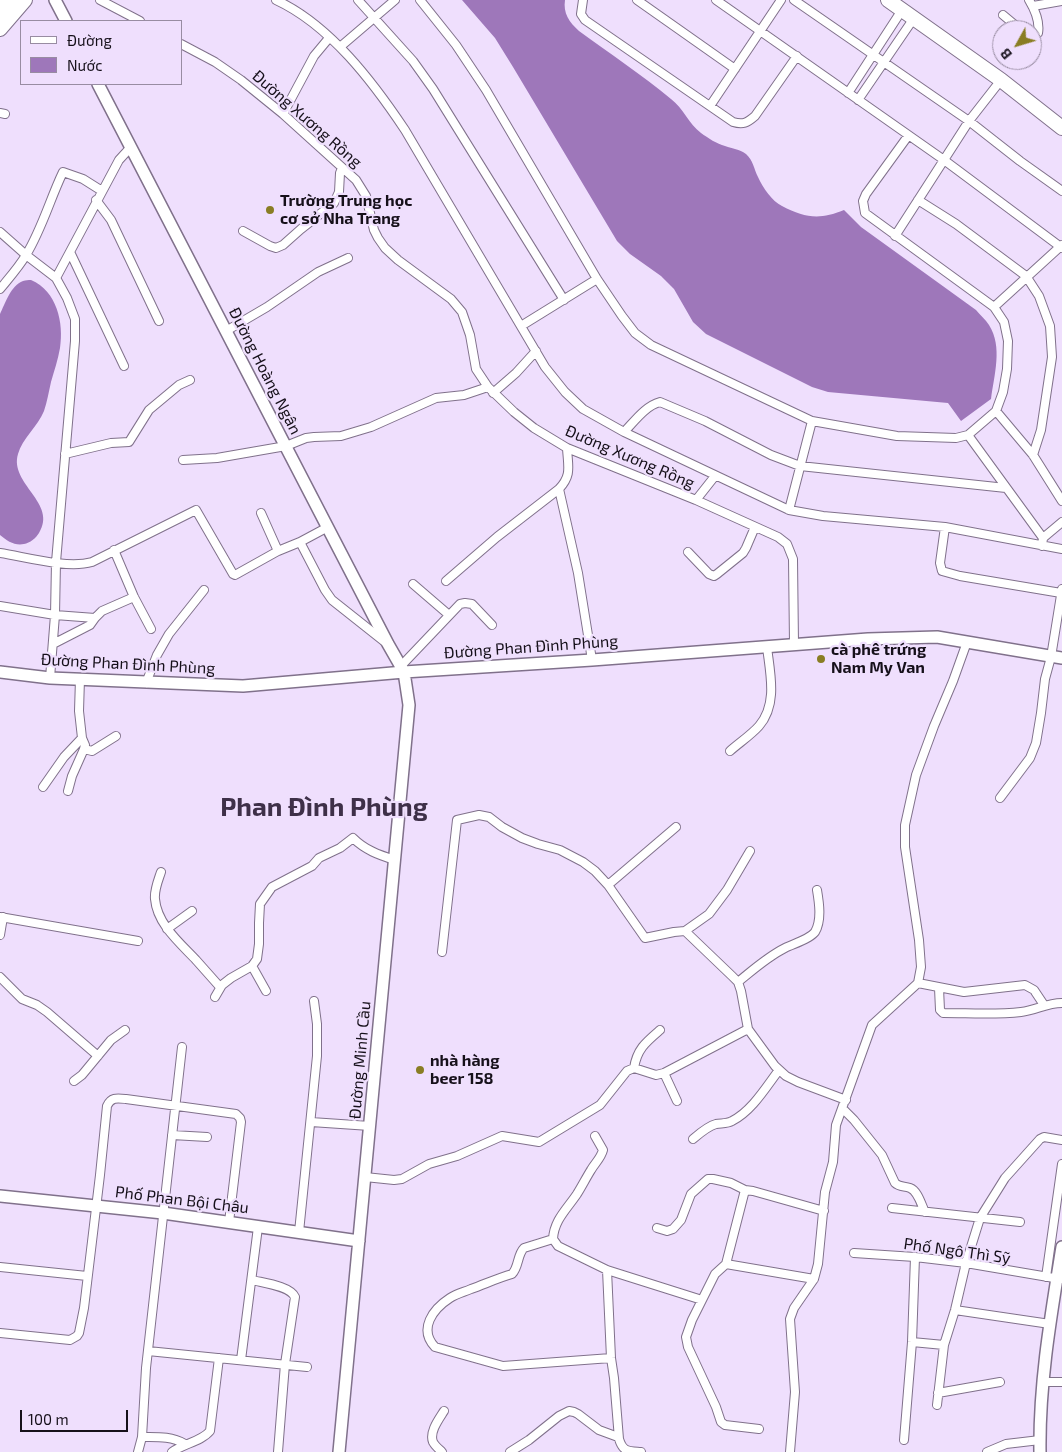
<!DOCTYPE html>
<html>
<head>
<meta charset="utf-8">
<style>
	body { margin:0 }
	#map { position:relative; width:1062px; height:1452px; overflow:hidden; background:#efdffd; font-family:"Exo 2",sans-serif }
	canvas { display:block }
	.legend { position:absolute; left:20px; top:20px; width:162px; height:65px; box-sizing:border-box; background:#efdffd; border:1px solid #988ca2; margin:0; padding:6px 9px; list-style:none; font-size:15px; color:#16101a }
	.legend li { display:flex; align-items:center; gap:10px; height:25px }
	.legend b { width:25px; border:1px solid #988ca2 }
	.north { position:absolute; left:992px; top:20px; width:50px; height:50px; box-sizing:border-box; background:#efdffd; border:1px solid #988ca2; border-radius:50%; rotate:231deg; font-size:14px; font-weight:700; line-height:20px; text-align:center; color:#16101a }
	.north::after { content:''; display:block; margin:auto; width:18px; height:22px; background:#897d23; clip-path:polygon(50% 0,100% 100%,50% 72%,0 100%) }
	.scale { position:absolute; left:20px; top:1410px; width:108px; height:22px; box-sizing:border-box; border:2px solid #16101a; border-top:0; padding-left:6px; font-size:15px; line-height:18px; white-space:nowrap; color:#16101a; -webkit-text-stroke:4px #efdffd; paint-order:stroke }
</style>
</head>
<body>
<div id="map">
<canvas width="1062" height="1452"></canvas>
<ul class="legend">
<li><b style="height:6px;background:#fff"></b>Đường</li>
<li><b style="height:14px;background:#9e77ba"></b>Nước</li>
</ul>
<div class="north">B</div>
<div class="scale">100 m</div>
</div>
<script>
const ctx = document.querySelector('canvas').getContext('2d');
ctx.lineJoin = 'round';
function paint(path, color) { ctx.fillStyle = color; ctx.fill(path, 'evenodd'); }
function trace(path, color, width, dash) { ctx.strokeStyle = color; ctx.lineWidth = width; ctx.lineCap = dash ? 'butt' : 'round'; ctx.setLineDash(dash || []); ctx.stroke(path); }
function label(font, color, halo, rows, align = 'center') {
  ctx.font = font + ' "Exo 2",sans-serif'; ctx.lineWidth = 4.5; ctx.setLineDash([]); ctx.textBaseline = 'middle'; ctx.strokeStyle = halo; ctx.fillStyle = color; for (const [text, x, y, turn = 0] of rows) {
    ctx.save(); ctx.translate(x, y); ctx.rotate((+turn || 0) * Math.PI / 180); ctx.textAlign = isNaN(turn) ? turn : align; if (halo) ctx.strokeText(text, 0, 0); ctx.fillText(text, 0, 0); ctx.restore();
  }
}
paint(new Path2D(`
	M462,0H565C563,13 569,22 579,31C609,53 642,75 671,99C683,108 689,124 701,133C708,138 717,144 725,146C733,149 739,149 746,154C753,160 754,169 758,177C763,188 772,201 782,206C805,218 820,220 844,210L861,227L976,310C980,315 986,320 989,325C1003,347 994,375 991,399L961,421L948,403L828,392L812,387L706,334L693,322L674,289L661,276L630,254L617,241L513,67L495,38Z
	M31,280C57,291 64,323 60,348C58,360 54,371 51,382C49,391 47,402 44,411C38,426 22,439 18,454C9,484 58,503 39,533C36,538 30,543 24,544C15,546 7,541 0,535V314C5,304 11,285 23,281C26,280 28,280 31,280Z`), '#9e77ba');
const street = new Path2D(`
	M100,0L140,21
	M276,0C330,25 373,82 405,130L545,367L565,392L583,409L624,432L789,510L823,516L945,527L1062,549
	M358,0L413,61L433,89L564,300
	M420,0L456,45L486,90L597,279L622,316L635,333L651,345L812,421L897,436L956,438L968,435L996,411L1003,392L1007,369L1008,341L1004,322L994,307L865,213L863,201L866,194L908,136
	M583,0L581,14L585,20L733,122C743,125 747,123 755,116L797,56
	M637,0L735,69
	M716,0L944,160L1062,248
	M794,0L969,121L1020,161L1062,191
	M1029,0C1035,10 1040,22 1038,33L1034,36H1032
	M1033,6L1062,1
	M1003,15L1021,30
	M181,44L215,62L241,80L283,114L356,180L366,196L374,230L378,238L385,248L398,260L451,299L462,312L470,335L476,369L488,387L514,412L534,428L567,448L696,500L778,537L787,544L793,559L794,644
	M340,47L395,0
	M848,93L902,10
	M858,100L914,18
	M710,106L781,0
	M0,113L5,114
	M283,114L314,56L329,38
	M96,200L111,220L159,321
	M918,200L956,224L1026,276L1039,296L1050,326L1052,357L1041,430L1033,455
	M243,231L270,246L276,248L283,245L301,229L334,203L339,192L340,173L342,168
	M0,232L26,255L56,278L67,298L75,319V341L56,562L55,615L50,678
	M895,236L969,121L1001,80
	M70,252L124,366
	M56,278L119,160L130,148
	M0,289C9,278 19,267 26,255C42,229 50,199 63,172L83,179L102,191
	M994,307L1062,245
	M521,326L597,279
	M226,331L267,307L318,272L348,258
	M493,393L516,373L536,351
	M996,411L1033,455L1062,501
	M624,432C634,422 645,406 660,402L705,421L771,455L800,466L1006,488
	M968,435L1043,538L1042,546
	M567,448C568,467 572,475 559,489L578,573L592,660
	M65,454L111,443L129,442L149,410L179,385L190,380
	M183,460L217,458L286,446L306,438L314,437L341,436L371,427L436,398L464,395L488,387
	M696,500L715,476
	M789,510L812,421
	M261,513L278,551
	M945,527L940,563L942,571L960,576L1061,593
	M1043,538L1062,522
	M300,542L328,527
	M114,550L134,597L151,629
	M688,552L709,574L714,576L717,574L743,553L746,548L755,527
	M0,553C26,557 67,569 92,562L196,510L233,574L235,575L278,551L300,542L325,590L332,600L385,642
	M446,581L497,537L559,489
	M413,584L449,615
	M0,606L55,615L95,618L102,611L134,597
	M53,644L90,625L95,618
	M400,667L460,604L465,603L472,604L492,625
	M146,683L157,655L169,634L204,590
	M84,749L92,751L116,736
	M730,751C739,743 751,735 759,726C778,704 770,673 767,647
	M43,787L64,757L82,738
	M68,791L72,776L84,749L85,745L82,738L79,711L80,679
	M1000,798L1030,758L1036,743L1041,713L1045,679L1051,657L1062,589
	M161,872C158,881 154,890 155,899C157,924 180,943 196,960C204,969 212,978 220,987
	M608,885L676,827
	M0,917L138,941
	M167,929L192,911
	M685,931L732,976L738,982L741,991L748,1029L775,1066L786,1076L798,1082L846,1100
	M0,935L3,917
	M442,952L457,820L479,815L489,817L502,827L522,838L538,844L560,850L583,862L595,871L608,885L645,938L674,932L685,931L709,914L727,890L750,851
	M252,966L266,991
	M0,977L22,999L37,1005L47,1012L98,1056
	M738,982C753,970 767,957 785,948C793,944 810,939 815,932C822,920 819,902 817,890
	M918,983L964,992L1025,985L1034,990L1044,1005
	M939,988L940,1010L943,1013C969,1013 995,1015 1021,1012C1037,1010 1046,1003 1062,1003
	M215,997L222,985L231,978L252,966L257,959L259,944V923L260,904L272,887L312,866L319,858L340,848L353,838C365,850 379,855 395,860
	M634,1068C637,1049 646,1042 660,1030
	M664,1073L677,1101
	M74,1081L82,1075L111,1040L125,1030
	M843,1109L854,1120L882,1155L895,1183C899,1187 904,1186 910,1188C918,1191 921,1204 925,1212
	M311,1122L370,1126
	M172,1135L207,1137
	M595,1136L603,1150C601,1158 595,1163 591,1170C586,1178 582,1186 577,1194C567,1209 554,1220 553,1239L558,1246L607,1270L702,1300
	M693,1139C700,1133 708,1126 716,1124C721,1123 727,1124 732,1121C752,1111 766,1087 779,1070
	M365,1177L394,1180L402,1179L429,1164L457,1156L502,1136L539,1142L600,1105L627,1071L634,1068L656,1075L664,1073L748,1029
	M892,1208L1020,1222
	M657,1228L667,1231L673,1229L681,1220L691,1194L708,1179H713L731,1183L745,1190
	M299,1232L317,1056V1024L314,1001
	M553,1239L524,1248C517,1255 519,1267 512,1274C498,1278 485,1284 471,1289C464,1292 456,1294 450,1298C433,1309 418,1329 435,1347L503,1366L611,1358
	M854,1253L915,1257L966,1263L1060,1279
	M726,1264L814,1279
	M0,1267L87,1276
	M607,1270L611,1358L614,1378L619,1439C623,1452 628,1451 641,1452
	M1046,1277L1062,1164
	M252,1280C264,1283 290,1286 295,1297L285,1364L278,1452
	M955,1310L1050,1324
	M0,1333L70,1340L77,1336L79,1333L84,1308L100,1175L107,1106C111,1097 117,1098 126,1099L236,1114L240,1118L241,1122L229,1222
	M912,1342L944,1345
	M148,1351L307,1367
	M241,1360L258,1227
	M1043,1382H1062
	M938,1393L1000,1382
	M937,1405L944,1345L955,1310L966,1263L980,1218L1005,1178L1040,1139L1044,1137L1062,1140
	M759,1429L725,1425L721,1422L716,1407L688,1347L686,1337L692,1320L715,1274L726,1264L745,1190L753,1191L824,1211
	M142,1437C158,1437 171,1436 185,1444
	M904,1440L912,1342L915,1257
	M138,1452L142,1437L146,1368L182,1047
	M172,1452C183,1444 202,1441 210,1431L219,1358
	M442,1452C439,1449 435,1446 433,1442C429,1432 439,1419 444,1411
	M510,1452L529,1440L559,1416L569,1411L574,1412L578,1414L599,1430L618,1437
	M790,1452L795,1392L790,1319L794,1308L814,1279L818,1264L825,1192L833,1162L836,1125L872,1025L918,983L921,967L919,940L905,847V825L916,775L934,726L953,681L967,642
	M987,1452L1006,1444L1040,1440`);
const secondary = new Path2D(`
	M55,0L66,21
	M98,84L388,644L404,672L409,705L339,1452
	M0,672L50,678L243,686L404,672L592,660L868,639L937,637L1062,658
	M0,1196L163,1213L359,1241
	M1040,1452C1039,1383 1051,1315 1062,1247`);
const highway = new Path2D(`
	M888,0L1001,80L1062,128
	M0,11L9,0
	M0,29L25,0`);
trace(street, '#80718b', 10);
trace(secondary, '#80718b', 14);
trace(highway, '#80718b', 16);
trace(street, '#fff', 8);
trace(secondary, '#fff', 11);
trace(highway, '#fff', 14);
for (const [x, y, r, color] of [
	[270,210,5,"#897d23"],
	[821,659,5,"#897d23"],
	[420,1070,5,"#897d23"]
]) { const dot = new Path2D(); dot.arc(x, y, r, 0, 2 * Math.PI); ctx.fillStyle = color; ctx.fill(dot); trace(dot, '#efdffd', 2); }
label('16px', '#16101a', '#efdffd', [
	["Đường Xương Rồng",307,119,41],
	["Đường Hoàng Ngân",265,371,63],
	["Đường Xương Rồng",630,457,23],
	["Đường Phan Đình Phùng",531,647,-4],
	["Đường Phan Đình Phùng",128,664,3],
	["Đường Minh Cầu",360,1060,-85],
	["Phố Phan Bội Châu",182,1200,7],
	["Phố Ngô Thì Sỹ",957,1251,8]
]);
label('bold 16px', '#16101a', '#efdffd', [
	["Trường Trung học",280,201],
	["cơ sở Nha Trang",280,219],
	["cà phê trứng",831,650],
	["Nam My Van",831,668],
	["nhà hàng",430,1061],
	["beer 158",430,1079]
], 'left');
label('bold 26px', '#3e3048', '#efdffd', [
	["Phan Đình Phùng",324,807]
]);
</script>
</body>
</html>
